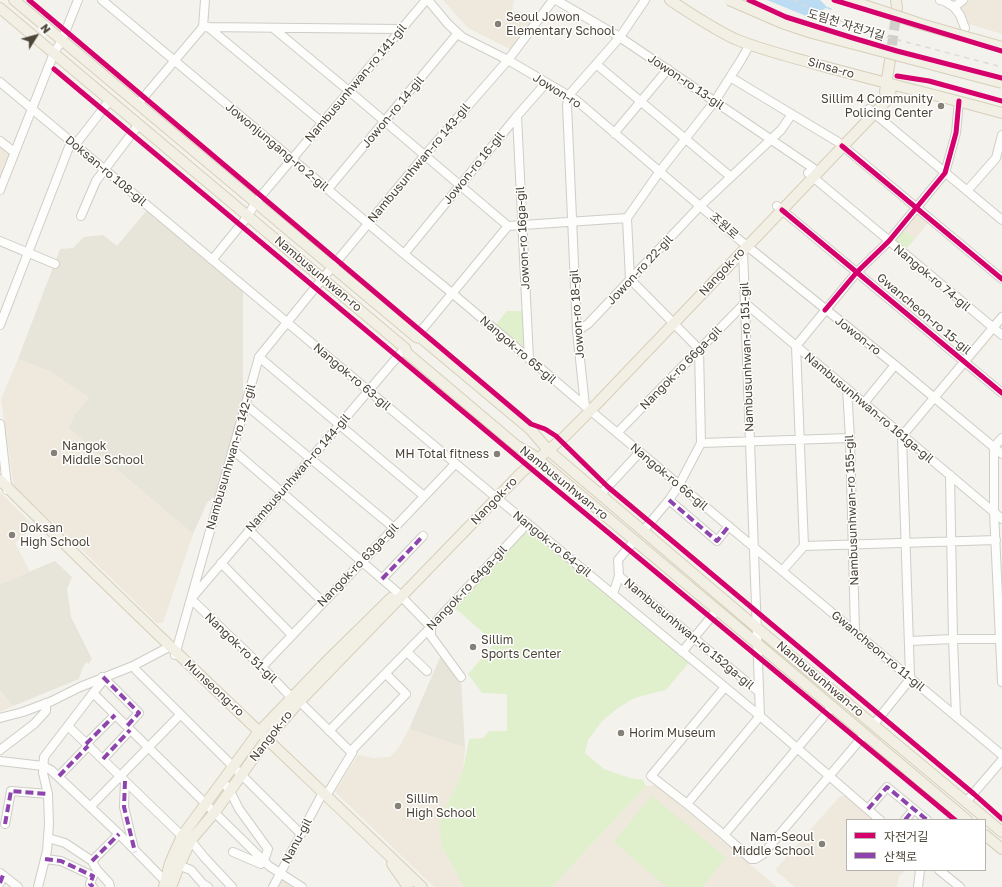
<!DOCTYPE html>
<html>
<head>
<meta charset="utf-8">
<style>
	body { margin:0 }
	#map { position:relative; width:1002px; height:887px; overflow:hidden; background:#f3f2ed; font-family:"Golos Text","Noto Sans KR",sans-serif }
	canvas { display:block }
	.legend { position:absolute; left:846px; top:819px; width:140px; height:52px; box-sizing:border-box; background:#fff; border:1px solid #b7b4af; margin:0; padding:5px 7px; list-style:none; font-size:12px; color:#4b4437 }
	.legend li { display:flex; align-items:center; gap:8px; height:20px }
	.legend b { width:20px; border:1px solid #b7b4af }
	.north { position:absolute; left:16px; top:16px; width:40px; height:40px; -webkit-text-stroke:3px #fff; paint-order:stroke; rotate:53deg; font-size:11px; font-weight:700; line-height:16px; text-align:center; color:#4b4437 }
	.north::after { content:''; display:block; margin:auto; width:14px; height:18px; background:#4b4437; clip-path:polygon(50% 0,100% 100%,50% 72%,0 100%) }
</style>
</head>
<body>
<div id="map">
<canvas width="1002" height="887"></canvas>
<ul class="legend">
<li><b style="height:5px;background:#d6006c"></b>자전거길</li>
<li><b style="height:5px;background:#8e44ad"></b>산책로</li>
</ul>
<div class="north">N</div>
</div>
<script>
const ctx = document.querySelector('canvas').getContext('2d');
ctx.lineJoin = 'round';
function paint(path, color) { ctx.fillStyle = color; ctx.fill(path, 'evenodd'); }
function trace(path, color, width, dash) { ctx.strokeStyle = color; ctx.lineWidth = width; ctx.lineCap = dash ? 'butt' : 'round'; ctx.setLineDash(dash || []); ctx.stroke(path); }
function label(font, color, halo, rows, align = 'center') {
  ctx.font = font + ' "Golos Text","Noto Sans KR",sans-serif'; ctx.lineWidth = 3; ctx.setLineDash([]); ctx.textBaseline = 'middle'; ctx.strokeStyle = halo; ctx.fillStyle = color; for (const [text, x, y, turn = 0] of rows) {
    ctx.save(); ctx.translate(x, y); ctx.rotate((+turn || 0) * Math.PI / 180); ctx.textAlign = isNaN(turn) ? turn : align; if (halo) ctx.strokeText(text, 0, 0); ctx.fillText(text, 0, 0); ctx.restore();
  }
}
paint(new Path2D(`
	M147,210L243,291V406L216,495L207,503L193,534L68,428L75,414L89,398L49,371L18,359L60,249L73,248L84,237L103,235L117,246Z
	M55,561L72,577L67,589L71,617L92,659L89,664L86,662L82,669L79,679L13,706L0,691V584Z
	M442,653L461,677L465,748L409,729Z`), '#e7e4da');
paint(new Path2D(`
	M1002,309V327L906,439L899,433Z`), '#f6eee0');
paint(new Path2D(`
	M443,0H514L512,11L525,13L535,21L514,48L510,49L468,28Z
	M968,0H1002V34L969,24L965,14L961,7Z
	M0,144L10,152L0,178Z
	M917,214L928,223L915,239L901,229Z
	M18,359L49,371L89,398L75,414L68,428L193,534L163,623H157L75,543L14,487L1,399Z
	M0,492L34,526L15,543L30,572L0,584Z
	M0,691L13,706L0,712Z
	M409,729L465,748L463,771L439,821L441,845L464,887H434L335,792L358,755L373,758L390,757L399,747Z
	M657,785L777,887H552L646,786Z
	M840,796H846L872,820H847V870H906L899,876L897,887H795L777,872L776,869Z
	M282,880H286L299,887H276Z`), '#eee9dc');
paint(new Path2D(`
	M901,229L915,239L905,250L893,239Z
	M507,311H525L527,356L494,327Z
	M525,533H532L687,660L688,664L666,690L634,698L618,708L602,721L588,740L585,753L604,769L630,778L643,780L646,786L552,887H464L441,845L439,821L463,771L469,739L483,738L489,731H507V694L482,693L468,674L495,643L454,607Z
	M652,796L726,858L702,887H667L614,842Z`), '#e0efcc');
paint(new Path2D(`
	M767,0H820L827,7L811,18Z`), '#bcdcf3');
trace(new Path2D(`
	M825,7L831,9`), '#bcdcf3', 1.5);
trace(new Path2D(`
	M890,60L897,8`), '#d1cfc9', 10, [10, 5]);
const minor = new Path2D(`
	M102,0L292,159L404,254L452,293L585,406L1002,755
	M428,0L448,24L462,37L508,60L576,100L742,242L895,365L1002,454
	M556,0L618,36L813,168
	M940,0L944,1L954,7
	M963,0L954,7L960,15L965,28
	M203,27L401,29
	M208,27L323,123
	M273,28L349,91L508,226L627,218
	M596,64L731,177
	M730,77L838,142L1002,279
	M0,82L492,494L760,716L880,820
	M569,95L567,105L577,331L585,406
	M569,95L620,37L645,0
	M138,104L203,27L205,0
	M869,109L1002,220
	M517,116L529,359
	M615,134L616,131L668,69
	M0,141L14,152
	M808,173L1002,335
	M328,189L458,33
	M0,190L54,53L62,40L78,0
	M967,191L996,158L1002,135
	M777,206L1002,393
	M81,216L96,181L139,124
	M0,241L55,264
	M404,254L517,116L546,83
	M212,260L248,216L255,203L426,0
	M0,325L69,147L75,145L110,100
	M577,331L588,324L700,206L781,130L792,114
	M416,337L508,226
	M259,357L424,496
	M847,389L850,438L855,632
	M864,403L895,365
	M246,405L394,528
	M0,424L7,486V490
	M617,433L745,303L1002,519
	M1002,438L994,447V512L1002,682
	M701,443L850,438
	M233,450L397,592L431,627V636L461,677
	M950,475L953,639L956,716
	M601,494L640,452
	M669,500L717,541L729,526
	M249,530L323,602
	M644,530L669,500L679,485L701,443L699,349L630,279L627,218L660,171L715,101L741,60L750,44
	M804,546L996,540
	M221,563L292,635
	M782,571L804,546L796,346L857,272L889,241L945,173L956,133L959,101
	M619,576L759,692
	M382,579L423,536
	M613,594L619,576L618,560L635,540
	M910,641L953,639H1002
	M407,652L427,671
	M682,652L717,610
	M175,655L259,357L323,278L425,155L508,60L553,0
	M133,666L137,671L301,834
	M262,667L455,464
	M103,677L139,713L127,726
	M725,687L651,776L687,804L760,716L743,250
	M93,693L269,866L302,887
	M0,718L23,712L52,701L80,687L133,666L167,648
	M874,724L907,683L910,676L902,436L1002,317
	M68,726L182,836
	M329,731L428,630L527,524
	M86,744L115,715
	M0,750L34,724L46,711V703
	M352,753L300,702L291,697L262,667L191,599L405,348
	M103,759L130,730
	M0,761L43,766L51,770L119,834L169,885
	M59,776L88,746
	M125,781L124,807L134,849
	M223,782L230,791L239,809L268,849L264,861L261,864L233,852
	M966,802L1002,760
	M687,804L724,835L832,707
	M90,807L180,715
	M868,809L887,787L927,820
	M905,820L914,809
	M951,820L957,812
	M5,824L11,791L48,794
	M724,835L751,859H755L762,855L865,734
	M188,837L204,857L232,887
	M48,838L65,843L92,861L97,870L109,883L110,887
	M45,859L61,861L93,876L90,884L93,887
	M92,861L119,834
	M175,864L191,870L203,884L208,887
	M939,870L960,887
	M0,873L18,887
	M0,883L3,875
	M38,887L47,851L49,824L48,794L43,773L44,757L93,693L102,682V677
	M273,887L321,796L329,791L352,753L353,749L406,694L386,674
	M918,887L920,870`);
const major = new Path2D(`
	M14,0L416,337L421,338L531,430L548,450L756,627L1002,832
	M670,0C691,14 712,28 735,39C762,50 791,57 819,65C880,82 941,96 1002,113
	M896,0L897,8
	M0,8L405,348L407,353L517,446L533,455L967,820
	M885,92L890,60
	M0,480C138,618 281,752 422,887
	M985,835L1002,849
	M392,864L408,887
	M164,887L170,863L182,836L257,734L330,658L391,598
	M171,887L179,866L191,840L215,812L267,739L299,702L521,473L564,437L590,411L890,97L891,85`);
trace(minor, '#cfcdc7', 10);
trace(major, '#d7cfb9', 12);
trace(minor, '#fdfdfc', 8);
trace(major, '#f2efe5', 10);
trace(new Path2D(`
	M794,0L830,17L883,36L1002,67`), '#dadad9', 1.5, [5, 5]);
const majorBridge = new Path2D(`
	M729,0L782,23L812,33L1002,83
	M849,0L924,25L1002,47`);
trace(majorBridge, '#d7cfb9', 12, []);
trace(majorBridge, '#f2efe5', 10);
trace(new Path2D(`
	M669,500L717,541L729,526
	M382,579L423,536
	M103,677L139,713L127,726
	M86,744L115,715
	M103,759L130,730
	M59,776L88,746
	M125,781L124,807L135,852
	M868,809L887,787L927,820
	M905,820L914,809
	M5,824L11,791L48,794
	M45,859L61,861L93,876L90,884L93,887
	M92,861L119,834
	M0,883L3,875`), '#8e44ad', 4, [8, 4]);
trace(new Path2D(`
	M29,0L531,424L545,429L556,436L608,487L974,794L1002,819
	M749,0L786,17L853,38L897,51L1002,78
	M834,0L1002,51
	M54,69L540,476L955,820
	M897,76L929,81L1002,101
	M842,146L1002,279
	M782,210L1002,393
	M825,310L857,272L889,241L945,173L956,133L959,101`), '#d6006c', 5);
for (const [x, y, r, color] of [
	[498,24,4,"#868177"],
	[941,106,4,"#868177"],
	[54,453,4,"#868177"],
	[497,454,4,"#868177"],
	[12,535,4,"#868177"],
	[473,647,4,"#868177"],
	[621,733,4,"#868177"],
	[398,806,4,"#868177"],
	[822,844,4,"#868177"]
]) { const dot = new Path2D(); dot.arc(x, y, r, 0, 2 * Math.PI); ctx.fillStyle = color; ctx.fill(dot); trace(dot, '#fff', 1.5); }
label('12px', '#4b4437', '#fff', [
	["Seoul Jowon",506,17],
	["Elementary School",506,31],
	["Sillim 4 Community",933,99,"right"],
	["Policing Center",933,113,"right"],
	["Nangok",62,446],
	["Middle School",62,460],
	["MH Total fitness",489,454,"right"],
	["Doksan",20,528],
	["High School",20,542],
	["Sillim",481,640],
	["Sports Center",481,654],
	["Horim Museum",629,733],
	["Sillim",406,799],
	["High School",406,813],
	["Nam-Seoul",814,837,"right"],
	["Middle School",814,851,"right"]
], 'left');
label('12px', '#4b4437', '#fff', [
	["도림천 자전거길",846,25,17],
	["Sinsa-ro",831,68,16],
	["Jowon-ro 13-gil",686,82,34],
	["Nambusunhwan-ro 141-gil",356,83,-50],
	["Jowon-ro",557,91,32],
	["Jowon-ro 14-gil",393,112,-50],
	["Jowonjungang-ro 2-gil",277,147,40],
	["Nambusunhwan-ro 143-gil",419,163,-50],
	["Jowon-ro 16-gil",474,168,-51],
	["Doksan-ro 108-gil",106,171,40],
	["조원로",724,226,41],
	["Jowon-ro 16ga-gil",523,238,-93],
	["Jowon-ro 22-gil",640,270,-47],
	["Nangok-ro",722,272,-47],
	["Nambusunhwan-ro",318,274,40],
	["Nangok-ro 74-gil",932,278,40],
	["Jowon-ro 18-gil",577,314,-94],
	["Gwancheon-ro 15-gil",924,314,40],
	["Jowon-ro",858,336,38],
	["Nangok-ro 65-gil",518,350,41],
	["Nambusunhwan-ro 151-gil",747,357,-92],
	["Nangok-ro 66ga-gil",681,368,-46],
	["Nangok-ro 63-gil",352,377,40],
	["Nambusunhwan-ro 161ga-gil",869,408,40],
	["Nambusunhwan-ro 142-gil",231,457,-74],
	["Nambusunhwan-ro 144-gil",298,473,-49],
	["Nangok-ro 66-gil",669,477,40],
	["Nambusunhwan-ro",564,483,39],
	["Nangok-ro",494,501,-46],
	["Nambusunhwan-ro 155-gil",852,510,-92],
	["Nangok-ro 64-gil",552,544,39],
	["Nangok-ro 63ga-gil",358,565,-46],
	["Nangok-ro 64ga-gil",467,588,-47],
	["Nambusunhwan-ro 152ga-gil",689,634,40],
	["Nangok-ro 51-gil",241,648,44],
	["Gwancheon-ro 11-gil",878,651,40],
	["Nambusunhwan-ro",820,679,40],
	["Munseong-ro",214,688,43],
	["Nangok-ro",271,736,-52],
	["Nanu-gil",297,841,-62]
]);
</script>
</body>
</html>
